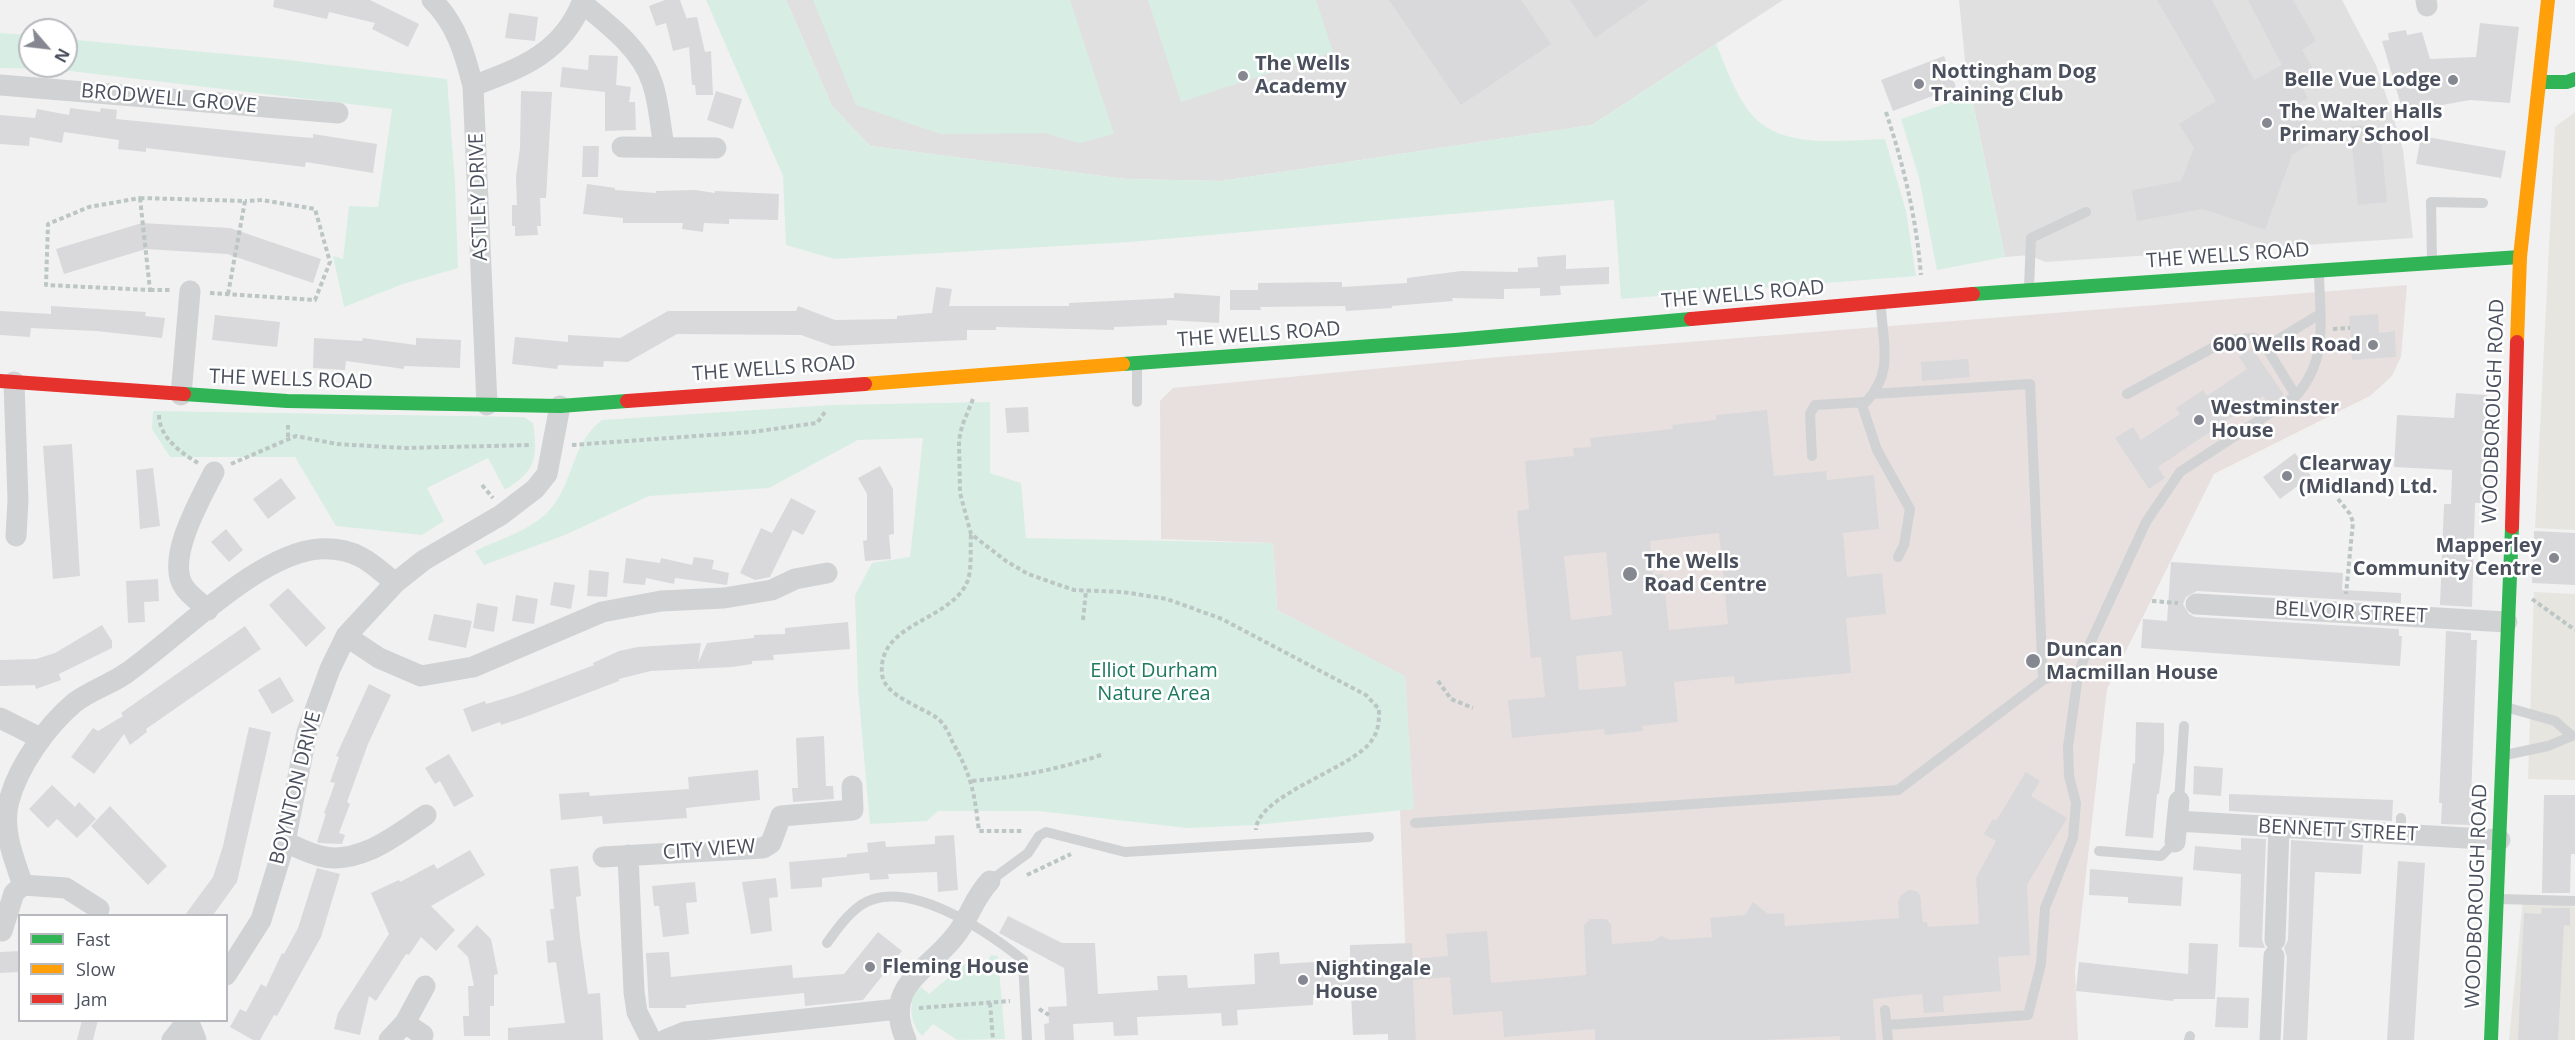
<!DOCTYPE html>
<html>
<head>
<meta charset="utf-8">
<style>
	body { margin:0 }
	#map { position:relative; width:2575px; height:1040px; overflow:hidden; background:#f2f1f1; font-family:"Open Sans",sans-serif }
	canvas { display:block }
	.legend { position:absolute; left:18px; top:914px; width:210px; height:108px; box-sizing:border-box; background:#fff; border:2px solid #b7b9be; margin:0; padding:8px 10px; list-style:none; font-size:18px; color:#4a505d }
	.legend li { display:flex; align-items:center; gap:12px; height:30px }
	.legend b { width:30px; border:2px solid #b7b9be }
	.north { position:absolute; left:18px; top:18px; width:60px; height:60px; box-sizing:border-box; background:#fff; border:2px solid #b7b9be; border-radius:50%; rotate:118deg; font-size:16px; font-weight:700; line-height:24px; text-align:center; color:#4a505d }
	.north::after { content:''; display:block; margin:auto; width:21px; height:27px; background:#858891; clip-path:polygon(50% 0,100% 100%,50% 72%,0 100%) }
</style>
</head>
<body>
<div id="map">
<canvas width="2575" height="1040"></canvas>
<ul class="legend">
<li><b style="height:8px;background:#30b455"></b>Fast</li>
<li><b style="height:8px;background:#ff9f0a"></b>Slow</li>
<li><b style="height:8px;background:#e5322d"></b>Jam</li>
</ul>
<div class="north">N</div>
</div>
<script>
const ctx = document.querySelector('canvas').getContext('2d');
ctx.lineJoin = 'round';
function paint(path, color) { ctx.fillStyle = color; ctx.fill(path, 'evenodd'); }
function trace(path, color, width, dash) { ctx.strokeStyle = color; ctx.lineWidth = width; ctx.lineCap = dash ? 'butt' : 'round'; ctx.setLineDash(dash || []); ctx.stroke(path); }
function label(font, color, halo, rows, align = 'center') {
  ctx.font = font + ' "Open Sans",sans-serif'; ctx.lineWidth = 5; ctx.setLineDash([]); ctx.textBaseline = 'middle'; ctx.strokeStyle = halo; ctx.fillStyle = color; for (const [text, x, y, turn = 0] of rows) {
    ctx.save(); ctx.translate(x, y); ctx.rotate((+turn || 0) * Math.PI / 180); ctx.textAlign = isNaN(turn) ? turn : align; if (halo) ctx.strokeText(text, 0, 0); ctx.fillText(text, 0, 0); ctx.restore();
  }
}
paint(new Path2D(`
	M2575,112V530L2535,528L2555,127Z
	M2534,592L2575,594V780L2528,779Z
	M2523,899L2575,907V1040H2509Z`), '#e6e5e0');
paint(new Path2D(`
	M786,0H1783L1592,125L1222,181L1125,179L870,146L832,106Z
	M1959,0H2342L2376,65L2392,113L2403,150L2413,238L2045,262L2029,255L2005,257L1966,70Z`), '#e0e0e1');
paint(new Path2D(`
	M2407,285L2401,357L2392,376L2379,388L2370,396L2214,474L2107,689L2075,971L2078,1040H1409L1400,810L1413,809L1405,677L1277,610L1273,543L1161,539L1160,401L1173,388L1499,357Z`), '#e8e0df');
paint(new Path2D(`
	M706,0H786L832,106L870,146L1125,179L1222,181L1592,125L1716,44C1725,64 1732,86 1744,104C1773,152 1836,140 1885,139L1906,211L1916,276L1621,299L1614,200L1130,242L834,259L786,245L783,176Z
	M813,0H1070L1114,134L1079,143L1045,133L941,134L856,105Z
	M1148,0H1316L1333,52L1181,102Z
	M0,33L30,35V66H66V39L280,59L447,79L455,182L458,268L403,284L344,307L333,256L343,259L349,206L378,207L392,109L53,69L0,68Z
	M1971,95L2005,257L1937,270L1919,178L1901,119Z
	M990,402V473L1021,483L1026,538L1273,543L1277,610L1405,676L1414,809L1256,825L1187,828L1038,811H938L927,821L870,824L858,689L855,595L872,563L910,557L923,438L858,440L769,488L649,496L565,535L484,565L475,551C500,539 535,529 552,507C574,480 572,442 602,420L831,405Z
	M153,411L524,417L533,423C538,458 536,471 505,490L488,458L427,488L444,521L422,535L336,526L295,457H170L152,429Z
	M991,955L998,956L1005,1039L957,1040L933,1024L922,1036C910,1024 906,999 921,987L929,994L968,961L981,970Z`), '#d8eee5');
paint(new Path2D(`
	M274,0H370L419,24L408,47L372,29L375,23L329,12L327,19L273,7Z
	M665,0H680L688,22L687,18L697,17L705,52L711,51L713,95H696L695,85H692L689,47L673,51L666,23L656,26L649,6Z
	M1389,0H1521L1551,44L1461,105Z
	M1570,0H1649L1595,38Z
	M2157,0H2212L2254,80L2282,65L2248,0H2293L2316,41L2302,50L2315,73L2299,82L2308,98L2296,105L2316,140L2292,155L2265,230L2203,209L2137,221L2132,190L2181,181L2194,148L2179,124L2216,101Z
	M509,13L538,17L535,41L505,38Z
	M2480,23L2519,27L2510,103L2470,100L2403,112L2382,41L2389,40L2388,33L2406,30L2407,35L2422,32L2430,59L2476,57Z
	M589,55L618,56L616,85L631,87L629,102H635L636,130L605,131V92L560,87L562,67L588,70Z
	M1944,56L1956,87L1893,111L1881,80Z
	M521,91L552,92L546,198H540L541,226H537L538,235L515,236V226H512V205H517L516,177L520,148Z
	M716,91L742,99L733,129L707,120Z
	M70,108L100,112L101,108L117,110L116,119L277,135L313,138V134L377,144L373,173L306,162L305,167L146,148V152L118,149L119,140L64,132L62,143L30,137L29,146L0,144V115L35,118L37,109L69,115Z
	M2360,125L2380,129L2387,202L2358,205L2350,126Z
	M2421,136L2506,151L2501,178L2416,164Z
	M583,146H599L598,177H582Z
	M587,184L615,188V190L656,193V191L695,190L715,193V191L779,194L778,220L729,219V224L704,223L703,232L682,229L683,223H623V218L583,214Z
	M142,223L230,228L321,259L313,283L227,254L146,249L64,274L56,249Z
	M1566,255V269L1609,267V284L1560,286L1561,295L1540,296V288L1504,289V299L1452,298L1453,301L1392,306V308L1346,311L1345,306L1260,307L1261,310H1230V290H1258V283L1342,282V287L1407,283V278L1461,271L1518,272V268L1538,267L1537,257Z
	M936,287L952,289L949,306H1069V303L1174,298V293L1220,296L1219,323L1167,320V325L1114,327V330L996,327V330H967V340L832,346L801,335L677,334L628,362L604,361L603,367L558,365L557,369L512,364L515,337L568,342V335L620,338L668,311H796L798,306L835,320L897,319V316L932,313Z
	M51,306L146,312L145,316L165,318L162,338L96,331L31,328L30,337L0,335V311L51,314Z
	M2378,314L2379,333L2395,331L2396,357L2352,360L2349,316Z
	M215,315L280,322L277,347L212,340Z
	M314,338L362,341L363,338L416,345V338L461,340L460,368L404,366V369L346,361L345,370L313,368Z
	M2252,348L2284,395L2269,405L2263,396L2158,467L2165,478L2149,489L2115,438L2133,427L2141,440L2180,414L2176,408L2203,390L2207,396L2247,369L2239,357Z
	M1968,359L1970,377L1922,381L1921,362Z
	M2456,393L2487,395L2483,503H2475L2472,607L2440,605L2444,504H2451L2452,470L2394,467L2397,415L2454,418Z
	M1028,407L1029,432L1007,433L1005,408Z
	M1767,410L1774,476L1826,471L1827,480L1874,475L1879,529L1843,533L1847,577L1882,573L1886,614L1846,618L1851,673L1735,684L1734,676L1674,682L1678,722L1642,726L1643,731L1605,735L1604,729L1512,738L1508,700L1545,697L1541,657L1531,658L1517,511L1529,509L1525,461L1574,456L1573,448L1591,447L1590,438L1673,429L1672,425L1716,420V415ZM1719,533L1728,624L1669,630L1663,574L1653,575L1650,541ZM1606,552L1612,615L1571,620L1564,556ZM1622,651L1626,686L1579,690L1576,656Z
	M72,444L80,576L53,579L43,446Z
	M2295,453L2311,476L2280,499L2263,477Z
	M880,466L893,489L894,534L889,535L891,559L865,561L863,541L867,540V494L858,478Z
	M153,468L160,526L140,529L136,470Z
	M281,478L296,498L268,519L253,499Z
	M791,498L816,511L803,535L793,530L770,577L755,580L740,573L761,528L772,533Z
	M226,529L243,550L229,562L211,542Z
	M2534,531L2575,533V585L2532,583Z
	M694,557L714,560L712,569L729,573L727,585L675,578L674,584L646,578L645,585L623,583L626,558L660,563L661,558L692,565Z
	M2171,562L2343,573L2342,590L2401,593V603L2197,591L2186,597L2183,604L2189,614L2195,617L2399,629V636H2402L2400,666L2141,648L2143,619L2167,621Z
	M589,570L609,572L607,597L587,596Z
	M158,579L159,601L144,602L145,622L128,623L126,581Z
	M554,582L575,585L571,609L550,605Z
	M288,588L326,628L306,647L269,605Z
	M516,595L538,599L534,624L512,621Z
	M477,603L498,607L494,632L473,628Z
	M434,614L472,621L466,648L428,640Z
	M848,622L850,649L773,655L774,660L752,661V664L732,667L651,671L619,679V681L525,717L501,725L500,722L472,732L463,709L485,701L486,704L516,695L594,665L593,663L619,651L638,647L701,643L698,663L707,643L754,638V635L785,634V628Z
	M102,625L112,641V648L59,674L61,680L36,689L35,685L0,686V660L36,659L55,653Z
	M245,626L261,649L146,729L147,732L130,745L124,734L94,774L71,757L93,728L98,731L123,716L121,713Z
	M2446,631L2471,633V640H2477L2470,825L2441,824L2442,803H2439Z
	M280,677L294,701L272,714L258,690Z
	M369,684L391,695L368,744L347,802L350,804L339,833L345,835L342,844L319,843L317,842L326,814L324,813L335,783L330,782L339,757L336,756Z
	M2136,722L2164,723V751L2159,794H2157L2153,838L2125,836L2133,763L2135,764Z
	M249,727L271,732L237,882L213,915H185L213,877L223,846Z
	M824,736L826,786H833L834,799L793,802L792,788H798L796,738Z
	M449,754L474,796L454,807L440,781L435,784L425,768Z
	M2194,766L2223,768L2221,796L2193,794Z
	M758,770L760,800L686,808L687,818L603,824L602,816L561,820L559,794L589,792L590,796L689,789L688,777Z
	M2026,772L2040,781L2031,796L2067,818L2027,885L2030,955L1998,957L2001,991L1943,996L1944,1012L1924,1013L1922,994L1873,999L1876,1040H1840V1036L1767,1040H1595V1029L1504,1037L1502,1011L1453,1015L1450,977L1413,980L1416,1040H1388V1034L1353,1035L1351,993L1313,995V1005L1237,1010L1238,1025L1222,1026L1221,1013L1137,1017L1138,1035L1114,1036L1113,1022L1073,1024L1074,1040H1045L1044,1024L1049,1023L1048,1007L1067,1006L1064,968L999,933L1008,916L1062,943H1095L1098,994L1158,990L1157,976L1187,975L1188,988L1255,984L1254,954L1279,952L1280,964L1350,960V945L1412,943L1413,959L1448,956L1446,934L1487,931L1491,983L1586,975L1584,925L1590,919H1606L1611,924L1612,944L1653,941L1661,936L1670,940L1712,937L1710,918L1745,915L1753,902L1768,914L1784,913L1785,926L1899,918L1898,902L1901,895L1909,890L1916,891L1920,895L1923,922H1927L1928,927L1979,924L1976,878L1996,841L1984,834L1993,819L1996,821Z
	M52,785L75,807L79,802L96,819L77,838L57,819L48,828L29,809Z
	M2229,794L2393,800L2392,821L2229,811Z
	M2544,795H2575V854H2571L2570,893H2542Z
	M110,806L167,866L148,885L91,826Z
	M954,835L958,890L938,892L937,872L888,874L889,879L870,880L869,873L822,878V887L791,889L789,862L847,857V854L868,852L867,843L885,841L886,847L935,844V836Z
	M2241,838L2266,839L2262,940L2265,948L2239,947L2241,874L2193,870L2195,846L2241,850Z
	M2291,840L2363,845L2361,874L2315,872L2307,1040H2283L2287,957L2284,948L2288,940Z
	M470,850L485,875L431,906L455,930L436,951L421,937L409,955L406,954L376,1001L369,996L360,1035L334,1029L338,1013L389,934L371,893L399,880L400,882L434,864L437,869Z
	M2398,861L2425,863L2414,1040H2387Z
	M578,866L581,896L576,897L580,937L588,994L600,993L603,1040H508V1028L565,1023L556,962L548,963L546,941L554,940L550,909H554L550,869Z
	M317,868L340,874L321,937L277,1016L274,1015L260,1040H253L230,1027L240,1009L246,1012L261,984L266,987L282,953L284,954L298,928Z
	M2090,869L2183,877L2181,906L2128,903V897L2089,895Z
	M776,878L778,897L769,898L772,931L751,934L742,882Z
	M695,882L697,902L686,903L689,934L663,937L659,906H654L652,886Z
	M2542,908H2570V926L2564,925L2558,1040H2518L2524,913L2541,914Z
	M477,925L491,939L498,974L494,975V1006H490V1036H464L463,1016H469L468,986H474L468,957L457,946Z
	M878,932L902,951L863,1000L805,1006L804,993L686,1005V1008H649L646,953L669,952L671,977L792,965L793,978L844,974Z
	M2189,943L2218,944L2215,999H2174L2173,1001L2076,991L2079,962L2188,974Z
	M20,951V972L0,973V952Z
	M2217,997L2249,998L2248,1028L2215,1027Z
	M82,1020H98L93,1040H77Z`), '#d9d9db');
trace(new Path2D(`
	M1886,112C1904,167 1916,216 1921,275
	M140,198L150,290L46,285L48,224L89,207Z
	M140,198L245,201L228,294
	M150,290H172
	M210,293L315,300L330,262L315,209L262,200L245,201
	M2333,329L2350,328
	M973,399L962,426L959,440L960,493L971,534L1006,561L1028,574L1074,590L1123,592L1167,599L1222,619L1366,695L1379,709C1379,720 1379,730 1372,740C1355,768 1256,795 1256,830
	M159,415C159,437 181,453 198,463
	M288,425V439
	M572,445L752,432L817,423L825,412
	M231,464L296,436L337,444L404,448L532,445
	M482,485L493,498
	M2338,499L2350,514L2353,522L2346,594
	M971,535C970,549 972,567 968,580C953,621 877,622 882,674C884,696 922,707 937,718C944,723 949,733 952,741C972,777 974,791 979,831H1024
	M2532,599L2575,630
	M2152,601L2178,603
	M1083,620L1086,591
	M1438,681L1451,699L1473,708
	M972,781C1019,777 1060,769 1104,754
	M1027,875L1071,854
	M990,1003L993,1040
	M919,1008L1010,1001
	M1039,1009L1049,1015`), '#bcc6c5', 4, [4.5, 3]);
trace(new Path2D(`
	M2432,261L2431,202L2483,203
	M2029,287L2031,238L2086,212
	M1873,394L2030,384L2043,680
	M2127,394L2227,340L2254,338L2272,347
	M2296,396L2269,352L2274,342L2320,314
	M1137,402V366
	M1861,402L1877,450L1910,509L1904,545L1898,557
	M1812,456L1810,414L1815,405L1866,402C1895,371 1882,343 1881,305
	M2505,755L2548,746L2572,736L2555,721L2509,708
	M2179,801L2184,726
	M1415,823L1898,790L2043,680L2058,674L2078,675
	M2401,835V818
	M2099,851L2161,856L2175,842
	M990,881L1028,853L1039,836L1046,832L1125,852L1369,837
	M2498,899L2575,901
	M827,943C837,929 847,915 861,905C906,875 988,932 1023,960L1027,1040
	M1885,1010L1888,1040
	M1887,1025L2028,1015L2041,964L2045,908L2073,838L2076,803L2069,776L2068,747L2078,675L2087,650L2146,522L2180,472L2296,396C2329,358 2320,320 2319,274
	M2189,1040L2190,1036`), '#d0d2d4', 10);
trace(new Path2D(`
	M432,0C456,23 465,54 473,86L487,405
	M2426,0L2427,6
	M582,3C608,24 641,49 652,82C659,102 660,125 664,146
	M0,85L338,113
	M473,86C521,68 563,53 583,0
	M622,147L716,148
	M14,382L18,500L16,536
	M181,395L190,291
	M2196,604L2507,622
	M208,610C201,603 190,596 184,587C165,559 201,498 214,472
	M346,636L379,658L421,676L473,667L602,612L661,601L724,598L772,590L795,579L827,573
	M0,718L40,738
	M2177,821L2500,840
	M285,842C296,847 308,853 320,856C359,866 396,835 426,815
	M2175,842L2179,801
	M628,855L634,992L637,1012L651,1040
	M603,857L763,848L771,843L781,816L853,810L852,786
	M23,885L66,888L99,909
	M2,931L14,893L23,885C14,859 1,828 9,801C18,766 47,726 74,703C89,691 109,685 125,674C176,639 258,553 319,549C354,547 370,561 395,583
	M2275,940L2279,829
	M226,975L261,920L285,842L307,732L330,669L346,636L395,583L424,560L501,515L535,489L547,474L560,406
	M188,1020L196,1040
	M405,1023L423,1035
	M172,1040L188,1020
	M389,1040L405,1023L425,986
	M665,1040L685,1032L898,1009
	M906,1040C882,986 927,972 955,936C969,919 974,897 990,881
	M2270,1040L2274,956`), '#d0d2d4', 21);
trace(new Path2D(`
	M2540,82H2567L2575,79
	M1973,294L2520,257
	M1123,364L1455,340L1691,319
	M184,394L287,401L560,406L627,401
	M2491,1040L2512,527`), '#30b455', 14);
trace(new Path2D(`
	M2517,342L2520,257L2548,0
	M865,384L1123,364`), '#ff9f0a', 14);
trace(new Path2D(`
	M1691,319L1973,294
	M0,381L184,394
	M627,401L865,384
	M2512,527L2517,342`), '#e5322d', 14);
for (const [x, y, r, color] of [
	[1243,76,6,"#858891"],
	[2453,80,6,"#858891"],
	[1919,84,6,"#858891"],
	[2267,123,6,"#858891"],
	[2373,345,6,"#858891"],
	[2199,420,6,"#858891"],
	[2287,476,6,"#858891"],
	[2554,558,6,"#858891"],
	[1630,574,8,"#858891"],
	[2033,661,8,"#858891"],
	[870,967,6,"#858891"],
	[1303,980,6,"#858891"]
]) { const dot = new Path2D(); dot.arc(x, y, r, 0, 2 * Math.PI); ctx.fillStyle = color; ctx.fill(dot); trace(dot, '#fff', 2); }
label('bold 20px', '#4a505d', '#fff', [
	["The Wells",1255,64],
	["Academy",1255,87],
	["Nottingham Dog",1931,72],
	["Training Club",1931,95],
	["Belle Vue Lodge",2441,80,"right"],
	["The Walter Halls",2279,112],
	["Primary School",2279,135],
	["600 Wells Road",2361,345,"right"],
	["Westminster",2211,408],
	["House",2211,431],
	["Clearway",2299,464],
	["(Midland) Ltd.",2299,487],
	["Mapperley",2542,546,"right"],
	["Community Centre",2542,569,"right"],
	["The Wells",1644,562],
	["Road Centre",1644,585],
	["Duncan",2046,650],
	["Macmillan House",2046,673],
	["Fleming House",882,967],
	["Nightingale",1315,969],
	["House",1315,992]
], 'left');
label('20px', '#4a505d', '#fff', [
	["BRODWELL GROVE",169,99,5],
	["ASTLEY DRIVE",479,197,-92],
	["THE WELLS ROAD",2228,256,-4],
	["THE WELLS ROAD",1743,295,-5],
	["THE WELLS ROAD",1259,335,-4],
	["THE WELLS ROAD",774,369,-4],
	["THE WELLS ROAD",291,380,2],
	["WOODBOROUGH ROAD",2494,411,-88],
	["BELVOIR STREET",2351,613,3],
	["BOYNTON DRIVE",296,788,-76],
	["BENNETT STREET",2338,831,3],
	["CITY VIEW",709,850,-4],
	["WOODBOROUGH ROAD",2477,896,-88]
]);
label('20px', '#1e7a5e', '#fff', [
	["Elliot Durham",1154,671],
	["Nature Area",1154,694]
]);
</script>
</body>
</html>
